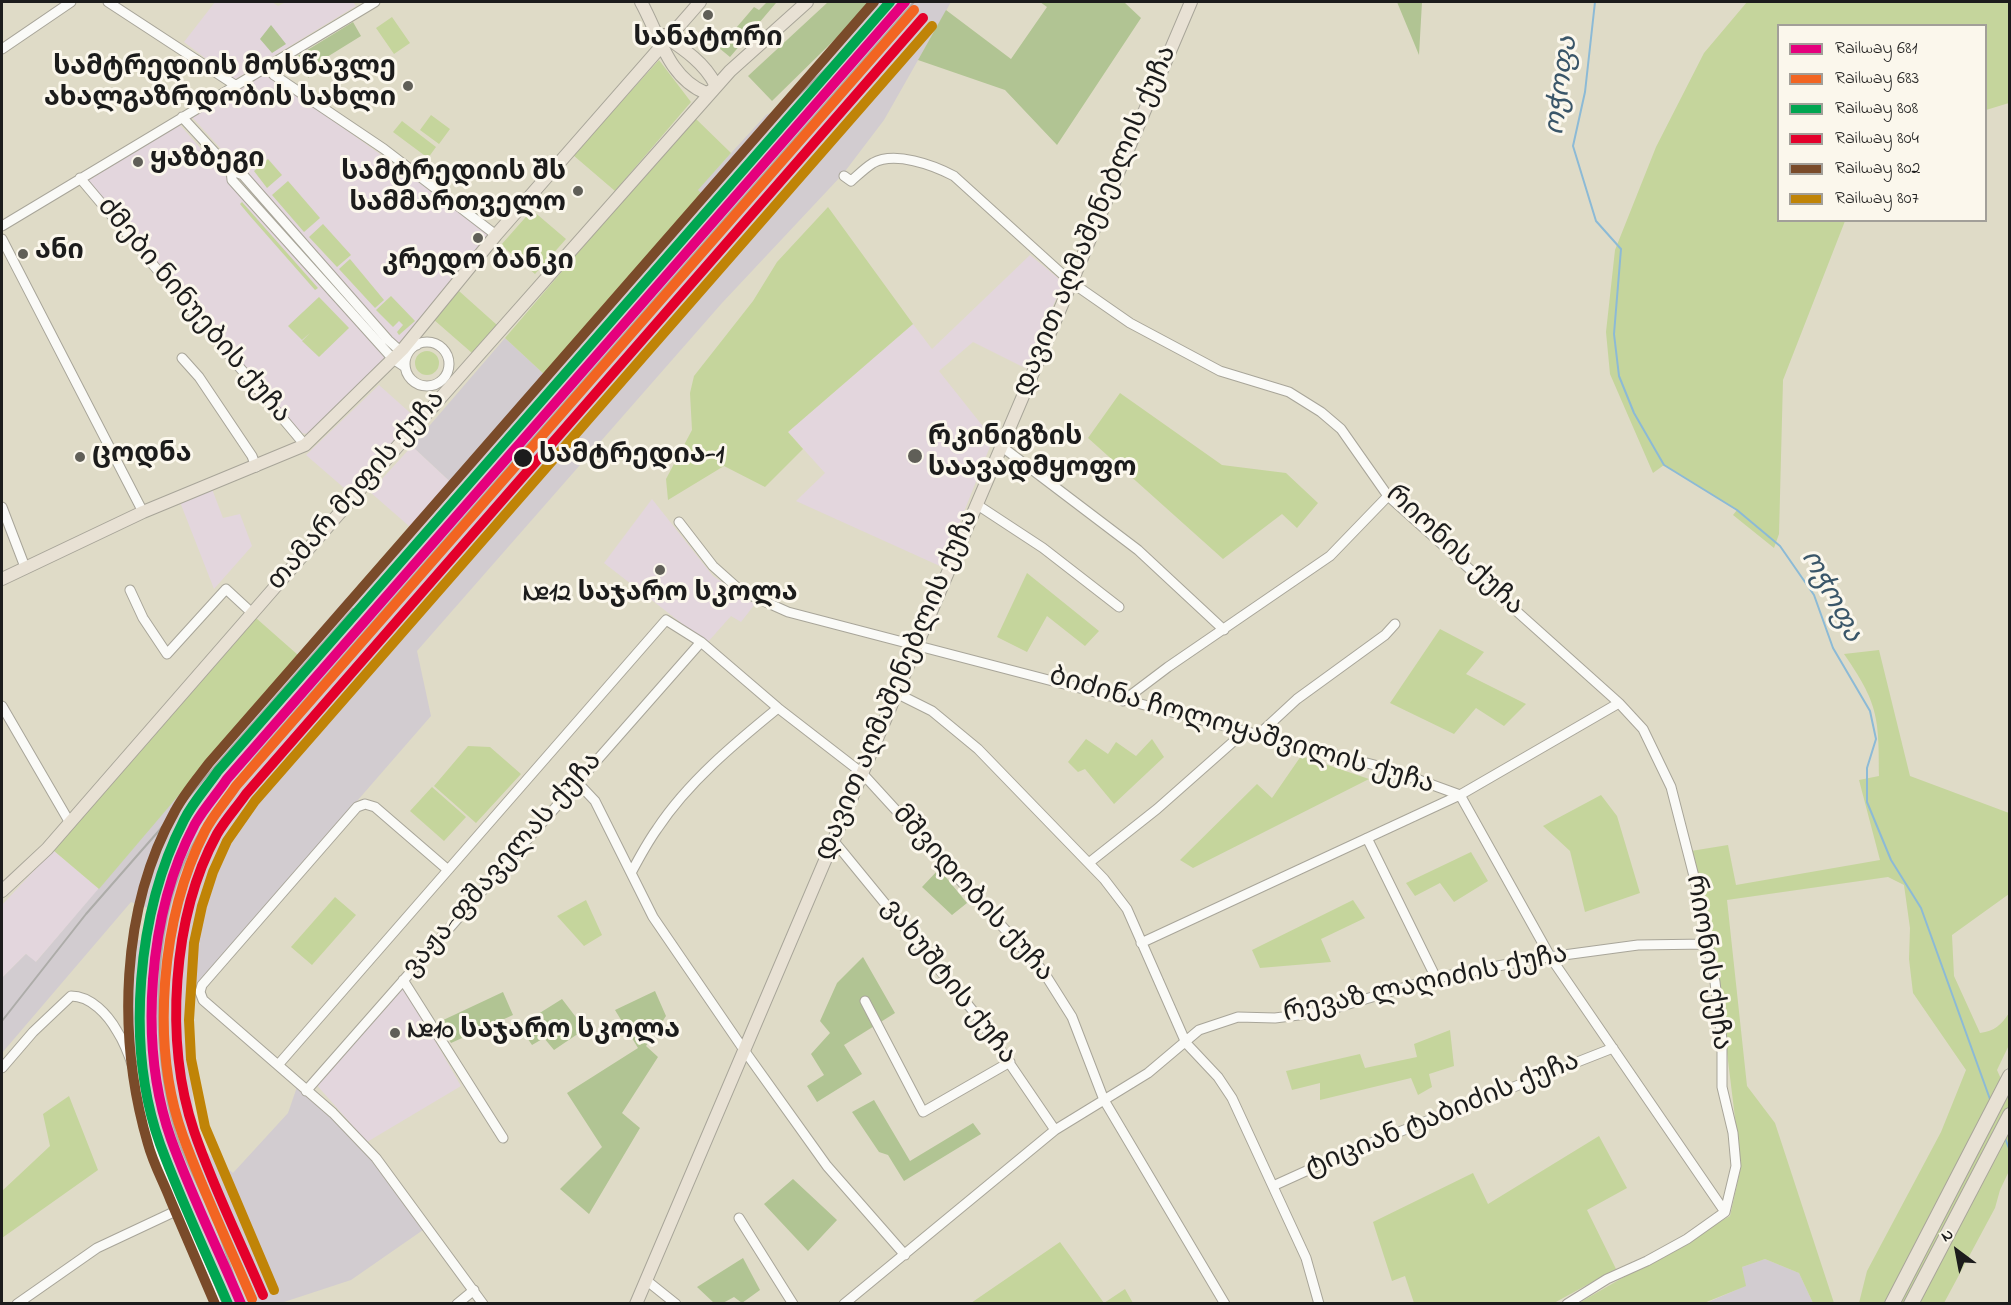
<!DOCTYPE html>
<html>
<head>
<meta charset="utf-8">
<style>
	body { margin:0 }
	#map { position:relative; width:2011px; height:1305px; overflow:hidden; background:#dfdbc7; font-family:"Indie Flower",sans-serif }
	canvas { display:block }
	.frame { position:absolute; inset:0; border:3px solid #1c1c1c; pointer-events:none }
	.legend { position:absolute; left:1777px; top:24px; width:210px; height:198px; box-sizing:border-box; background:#fbf7ec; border:2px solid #a29f99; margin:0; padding:8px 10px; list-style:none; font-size:18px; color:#1c1c1c }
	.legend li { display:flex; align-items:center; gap:12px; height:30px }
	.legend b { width:30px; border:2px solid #a29f99 }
	.north { position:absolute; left:1927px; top:1221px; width:60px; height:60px; -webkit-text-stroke:4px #fbf7ec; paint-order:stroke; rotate:328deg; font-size:16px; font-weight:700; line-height:24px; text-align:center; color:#1c1c1c }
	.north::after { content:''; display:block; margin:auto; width:21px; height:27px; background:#1c1c1c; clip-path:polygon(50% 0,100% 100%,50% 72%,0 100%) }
</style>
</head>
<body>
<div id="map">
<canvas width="2011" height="1305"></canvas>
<div class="frame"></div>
<ul class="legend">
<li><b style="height:8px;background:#e5007d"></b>Railway 681</li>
<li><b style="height:8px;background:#f26522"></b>Railway 683</li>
<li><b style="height:8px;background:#00a651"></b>Railway 808</li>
<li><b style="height:8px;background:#e4002b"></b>Railway 804</li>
<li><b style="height:8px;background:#7a4b2a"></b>Railway 802</li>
<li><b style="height:8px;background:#c08407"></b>Railway 807</li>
</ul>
<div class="north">N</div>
</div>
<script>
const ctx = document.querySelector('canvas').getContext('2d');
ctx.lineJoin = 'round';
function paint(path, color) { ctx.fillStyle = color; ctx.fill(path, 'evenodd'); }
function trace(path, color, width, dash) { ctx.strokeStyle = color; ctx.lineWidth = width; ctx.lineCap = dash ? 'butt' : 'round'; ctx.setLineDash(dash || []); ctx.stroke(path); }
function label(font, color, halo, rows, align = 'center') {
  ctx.font = font + ' "Indie Flower","Noto Sans Georgian",sans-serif'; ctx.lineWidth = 6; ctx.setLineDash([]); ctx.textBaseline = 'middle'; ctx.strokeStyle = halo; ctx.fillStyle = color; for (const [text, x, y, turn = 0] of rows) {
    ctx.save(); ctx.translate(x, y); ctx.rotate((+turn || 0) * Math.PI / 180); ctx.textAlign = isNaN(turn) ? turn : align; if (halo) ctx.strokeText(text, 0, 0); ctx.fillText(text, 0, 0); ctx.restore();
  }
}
paint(new Path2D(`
	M215,2H272L278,6L286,2H353L356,6L234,80L184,42Z
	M264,71L493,235L400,345L191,116Z
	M179,124L387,357L308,434L301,433L86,181Z
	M1030,255L1063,282L1027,369L973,342L939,371L993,439L942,567L796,501L825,473L788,432L913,324L932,349Z
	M379,385L416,418L351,494L306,455Z
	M412,446L457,488L417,533L370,492Z
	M212,489L223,518L240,514L252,546L214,589L180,502Z
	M652,499L713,576L755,604L741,622L731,616L707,643L604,563Z
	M53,850L99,889L35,963L26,954L2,978V905Z
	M403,985L461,1086L367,1142L314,1082Z`), '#e3d6dd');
paint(new Path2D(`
	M878,2H951L884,120L843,174L722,303L417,651L431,716L198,984L190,1026L193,1108L205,1151L233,1173L288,1113L297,1087L315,1099L373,1161L423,1230L351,1280L281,1303H222L163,1158L149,1118L132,1034L134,940H146L150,909L131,902L2,1053V978L26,954L36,962L346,598L354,603L457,488L412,446L505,338L547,377L703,195L697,190L766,115L778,109Z
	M1765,1259L1799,1273L1813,1303L1704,1304L1745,1286L1742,1267Z`), '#d2ccd0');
paint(new Path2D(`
	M1747,2H2009V103L1986,110V26H1778V220L1845,221L1783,380L1779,534L1774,548L1733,515L1737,510L1664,465L1653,473L1610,374L1606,332L1615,250L1656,147L1704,53Z
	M392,17L410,43L394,54L376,28Z
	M659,60L691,102L615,191L573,155Z
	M431,115L450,129L439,144L420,130Z
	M694,117L731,153L698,190L703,195L547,377L505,338Z
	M402,121L436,147L428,158L393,132Z
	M268,159L282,175L267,188L254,171Z
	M288,181L320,218L304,232L272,195Z
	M242,202L318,288L315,290L250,216L240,204Z
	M828,207L913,324L788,432L803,449L765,487L724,466L668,500L666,479L692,430L690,393L694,376L753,301L777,262Z
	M532,210L566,239L535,274L501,245Z
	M323,224L351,255L337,267L309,237Z
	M350,259L384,300L375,308L339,269Z
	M459,291L497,325L472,353L433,319Z
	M391,296L415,321L399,335L397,332L403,325L399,321L393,327L376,310Z
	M319,297L349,328L319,357L302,341L310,333L302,340L288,326Z
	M415 363a12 12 0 1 1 24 0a12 12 0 1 1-24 0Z
	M1120,393L1222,465L1286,473L1318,503L1297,528L1282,514L1223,559L1088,438Z
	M1027,573L1099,631L1085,646L1047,616L1027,652L997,637Z
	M256,618L298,655L99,889L53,850Z
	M1440,629L1484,652L1466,674L1526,704L1504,726L1476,708L1454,734L1390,703Z
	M1879,650L1910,776L2009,813V894L1952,935L1954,976L1980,1033C1995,1031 2001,1025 2009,1013V1045L1997,1070L2009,1097V1171L2000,1190L1995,1208L1944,1303H1859L1867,1271L1941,1132L1966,1070L1913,993L1909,959L1910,928L1904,885L1888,877L1727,900L1747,1086L1775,1123L1834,1303H1846H1813L1799,1273L1765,1259L1742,1267L1746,1286L1704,1303L1577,1304L1730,1216L1741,1167L1716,962L1691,851L1728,845L1736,885L1880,860L1859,780L1879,776C1879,717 1878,703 1844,654Z
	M1086,739L1108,754L1116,742L1136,756L1152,739L1164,757L1114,804L1085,769L1078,772L1068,762Z
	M468,746L490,747L521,774L476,823L434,786Z
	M1301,756L1369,779L1193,868L1180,860L1257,784L1272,798Z
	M432,787L466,817L444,841L410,811Z
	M1601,795L1617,816L1640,893L1585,912L1570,851L1543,826Z
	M1471,852L1488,881L1454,902L1440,883L1415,896L1406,883Z
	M335,897L356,915L312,965L291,947Z
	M586,900L602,935L584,946L557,916Z
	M1353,900L1365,918L1321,939L1331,962L1260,968L1252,950Z
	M1450,1030L1454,1066L1429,1074L1432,1087L1418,1095L1411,1078L1320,1100V1083L1292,1090L1286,1071L1360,1054L1365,1068L1417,1057L1414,1044Z
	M69,1096L98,1170L2,1238V1191L50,1146L43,1114Z
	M1599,1136L1627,1188L1587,1210L1616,1269L1554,1303H1414L1405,1276L1392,1281L1373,1222L1473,1173L1488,1204Z
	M1060,1242L1104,1303L1125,1289L1133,1303H971Z`), '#c5d59c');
paint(new Path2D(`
	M767,2L776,3L730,57L719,48L754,7L759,10Z
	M828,2H873L772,101L748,76Z
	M1040,2H1124L1141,18L1057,145L1005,90L918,60L946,10L1011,59L1047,7Z
	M1397,2H1422L1419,55Z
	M353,22L361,36L306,70L309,78L288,62Z
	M271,25L286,44L272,53L260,39Z
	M939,869L967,903L952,915L922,887Z
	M863,957L895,1013L844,1045L862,1074L817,1102L807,1086L824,1075L811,1054L830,1033L820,1021L837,983Z
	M655,991L666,1016L646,1046L658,1057L622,1113L640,1128L589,1214L560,1189L602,1147L567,1093L638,1048L615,1010Z
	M503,992L513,1015L451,1043L439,1022Z
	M562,999L585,1029L554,1050L544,1038L532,1045L519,1026Z
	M874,1100L910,1161L973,1123L981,1134L904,1181L888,1155L879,1152L852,1112Z
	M793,1179L837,1220L808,1251L764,1204Z
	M743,1258L760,1290L742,1303L734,1297L723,1303H714L697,1287Z`), '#b1c493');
trace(new Path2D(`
	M1595,2L1585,92L1573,146L1596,221L1621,249L1614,334L1619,376L1634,413L1664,465L1737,510L1780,546L1814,595L1833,648L1870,711L1876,739L1867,768V802L1891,860L1921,908L1991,1102
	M2005,1138L2010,1151`), '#8cbad6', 2);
const minor = new Path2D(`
	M108,2L235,85
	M2,49L71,2
	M266,66L274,75L384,149L496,235
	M182,117L231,170L232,180L393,359L405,367
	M231,170L243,175L388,340L398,349L417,345
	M844,176L851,181C858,175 865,168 873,163C895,151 933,165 954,176L1071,282L1130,323L1220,371L1289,392L1321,412L1341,429L1388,496L1619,703L1643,729L1671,787L1698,892L1715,982L1722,1040V1087L1733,1133L1736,1166L1725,1212
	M80,178L305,445
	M2,226L375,2
	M2,239L143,512
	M405 364a22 22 0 1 1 44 0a22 22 0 1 1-44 0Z
	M182,358L199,377L252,456L256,467
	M1001,446L1138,550L1224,630
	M976,504L1043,548L1119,607
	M2,507L25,567
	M679,522L713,566L741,591L788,612L1386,768L1460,795L1551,958L1725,1212
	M130,590L143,618L167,654L226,589L252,613
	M896,693L932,711L978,749L1104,879L1127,909L1186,1043L1218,1077L1232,1098L1306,1258L1319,1304
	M1123,701L1168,667L1330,556L1388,496
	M2,706L70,823
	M1257,736L1297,699L1385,635L1395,624
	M578,783L595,801L653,917L744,1050L827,1166L905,1255
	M1367,838L1436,978
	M833,840L978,1017L1055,1130
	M1090,862L1157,809L1243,733
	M448,870L375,807L365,804L357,807L202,985L200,992L203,1000L333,1113L376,1158L483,1304
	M631,873C639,858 647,843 657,829C688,782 735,743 778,708
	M1141,943L1460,795L1619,703
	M403,980L503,1138
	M865,1001L923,1112L1010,1062
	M278,1065L666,620L701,642L778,708L862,773L1043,971L1072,1017L1104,1100L1225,1304
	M2,1068L33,1032L71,996C91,996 108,1015 117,1031C136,1060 147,1122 159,1158C175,1207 197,1255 217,1304
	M306,1091L701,642
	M1273,1186L1348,1152L1613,1048
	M739,1218L793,1304
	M646,1280L676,1304
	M17,1304L97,1248L178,1210
	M457,1304L474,1290
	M844,1304L1055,1130L1148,1073L1199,1030L1238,1017L1275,1018L1322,1012L1436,978L1534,959L1638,945L1707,944
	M1567,1304L1607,1279L1647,1261L1687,1239L1725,1212`);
const major = new Path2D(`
	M641,2C659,34 668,78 706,93L713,90
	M663,35C682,48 704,62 715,84L713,90
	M2,579L143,512L305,445L403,349L496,235L700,2
	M2,891L47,849L397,447L730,71L807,2
	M636,1304L1191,2`);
const highway = new Path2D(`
	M1892,1304L2010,1076
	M1911,1304L2010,1115`);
trace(minor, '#a8a599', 11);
trace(major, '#a8a599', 14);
trace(highway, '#a8a599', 16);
trace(minor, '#fafaf7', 9);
trace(major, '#e8e1d4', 12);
trace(highway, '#e8e1d4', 14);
trace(new Path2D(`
	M749,143L837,58L886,2
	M2,1021L86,914L353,609
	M243,1304C234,1278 226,1251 216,1226C204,1195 186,1165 176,1134C151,1054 151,932 187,856C205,818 231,787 257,755L914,2`), '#adaca9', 2);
trace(new Path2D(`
	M241,1304C218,1249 191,1195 171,1139C138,1045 148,912 195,824C204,808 217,794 227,779L905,2`), '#e5007d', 10);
trace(new Path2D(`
	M252,1299C229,1245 203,1191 183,1136C150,1045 161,917 205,831C213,815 226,801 236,786L914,10`), '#f26522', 10);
trace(new Path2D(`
	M228,1304C205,1251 180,1198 160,1144C125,1046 137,911 184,820C193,802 207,787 218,771L890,2`), '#00a651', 10);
trace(new Path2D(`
	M263,1295C240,1241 213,1187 194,1131C164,1043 172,916 217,834C225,820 237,807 246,794L923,18`), '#e4002b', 10);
trace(new Path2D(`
	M215,1304C200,1269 185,1234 170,1199C163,1181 153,1163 148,1144C117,1038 120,909 175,811C184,794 197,779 209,763L874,2`), '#7a4b2a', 10);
trace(new Path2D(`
	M274,1290L205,1127L191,1059L189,1020L194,943L202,906L213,872L227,841L255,801L932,26`), '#c08407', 10);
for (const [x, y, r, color] of [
	[708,15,6,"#605f58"],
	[408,86,6,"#605f58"],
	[138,162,6,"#605f58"],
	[578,191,6,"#605f58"],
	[478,238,6,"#605f58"],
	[23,254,6,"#605f58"],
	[915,456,8,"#605f58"],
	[80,457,6,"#605f58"],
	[523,458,10,"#1c1c1c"],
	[660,570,6,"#605f58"],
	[395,1033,6,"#605f58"]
]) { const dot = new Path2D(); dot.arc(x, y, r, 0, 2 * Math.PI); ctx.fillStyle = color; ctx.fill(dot); trace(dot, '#fbf7ec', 2); }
label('bold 27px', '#1c1c1c', '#fbf7ec', [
	["სანატორი",708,41,"center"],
	["სამტრედიის მოსწავლე",396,70,"right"],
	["ახალგაზრდობის სახლი",396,101,"right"],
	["ყაზბეგი",150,162],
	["სამტრედიის შს",566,175,"right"],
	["სამმართველო",566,206,"right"],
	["ანი",35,254],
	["კრედო ბანკი",478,264,"center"],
	["რკინიგზის",928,440],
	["საავადმყოფო",928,471],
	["ცოდნა",92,457],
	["№12 საჯარო სკოლა",660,596,"center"],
	["№10 საჯარო სკოლა",407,1033]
], 'left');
label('27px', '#1c1c1c', '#fbf7ec', [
	["დავით აღმაშენებლის ქუჩა",1097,222,-67],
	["ძმები ნინუების ქუჩა",192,312,50],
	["თამარ მეფის ქუჩა",358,492,-49],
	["რიონის ქუჩა",1453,552,43],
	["დავით აღმაშენებლის ქუჩა",899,686,-67],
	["ბიძინა ჩოლოყაშვილის ქუჩა",1241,733,16],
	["ვაჟა-ფშაველას ქუჩა",504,866,-49],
	["მშვიდობის ქუჩა",971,895,48],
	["რიონის ქუჩა",1706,963,81],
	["ვახუშტის ქუჩა",947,983,52],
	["რევაზ ლაღიძის ქუჩა",1426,986,-12],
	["ტიციან ტაბიძის ქუჩა",1443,1117,-22]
]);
label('bold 27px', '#1c1c1c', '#fbf7ec', [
	["სამტრედია-1",539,458]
], 'left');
label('italic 28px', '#3a5669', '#fbf7ec', [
	["ოჭოფა",1564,86,-82],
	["ოჭოფა",1829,597,62]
]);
</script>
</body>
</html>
